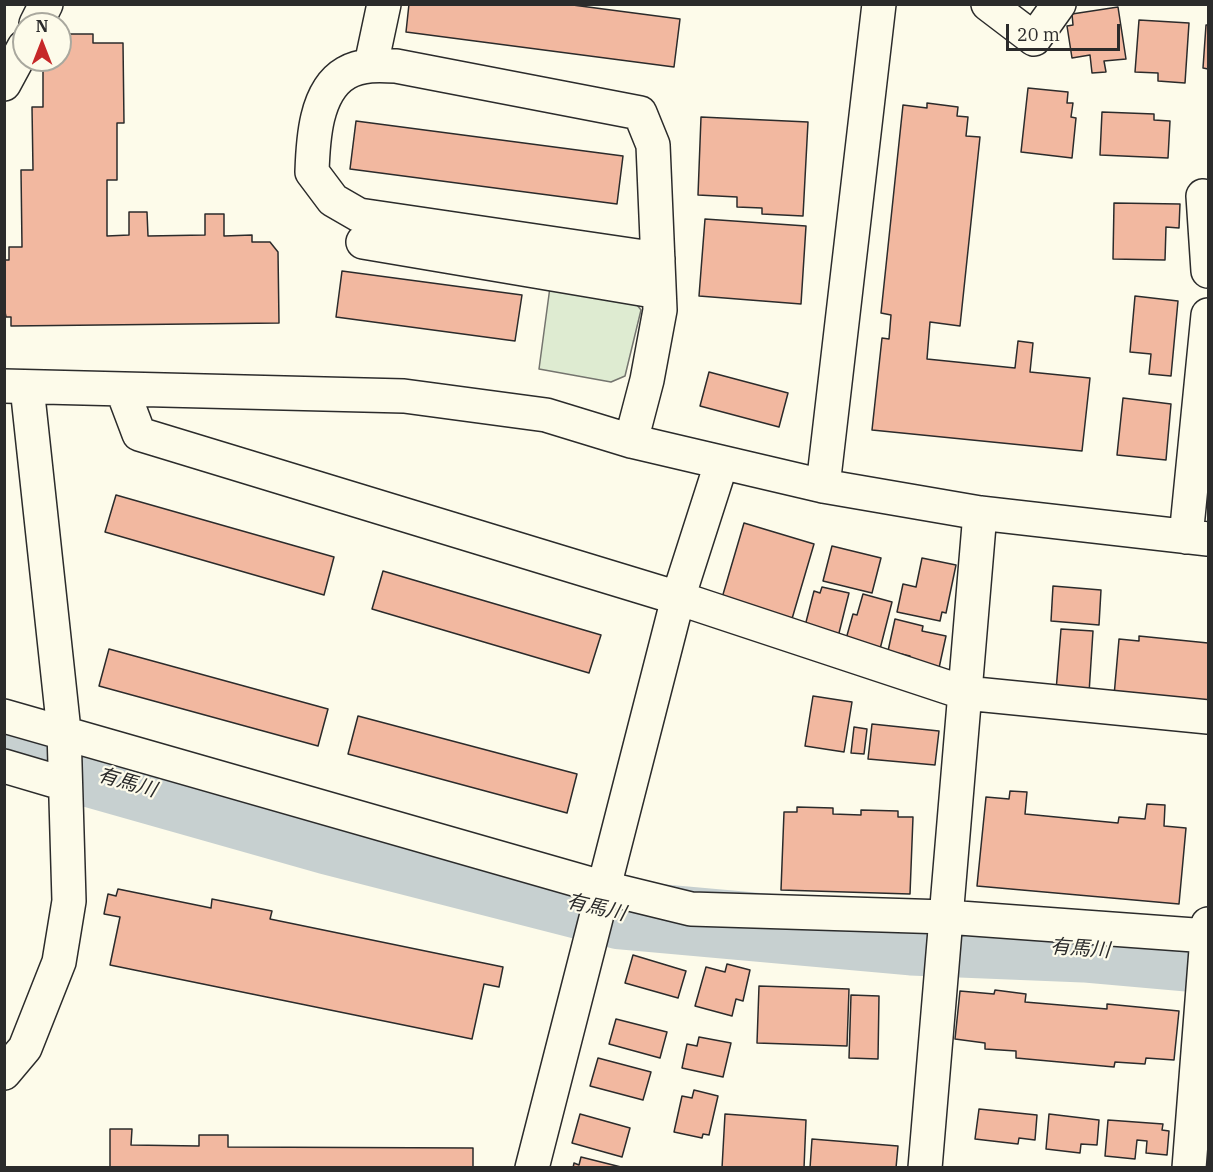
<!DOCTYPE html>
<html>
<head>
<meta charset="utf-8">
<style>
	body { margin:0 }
	#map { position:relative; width:1213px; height:1172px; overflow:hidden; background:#fdfbea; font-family:"IBM Plex Serif",serif }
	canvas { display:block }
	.frame { position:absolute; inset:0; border:6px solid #2b2b2b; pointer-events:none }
	.north { position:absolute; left:12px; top:12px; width:60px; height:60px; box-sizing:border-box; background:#fdfbea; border:2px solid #a9a89e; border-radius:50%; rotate:0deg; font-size:16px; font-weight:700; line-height:24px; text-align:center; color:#2b2b2b }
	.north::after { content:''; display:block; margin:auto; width:21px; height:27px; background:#c62828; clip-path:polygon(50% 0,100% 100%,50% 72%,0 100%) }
	.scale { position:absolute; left:1006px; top:24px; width:114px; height:27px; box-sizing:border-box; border:3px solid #2b2b2b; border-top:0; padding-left:8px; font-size:18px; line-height:21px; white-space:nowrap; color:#2b2b2b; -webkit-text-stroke:4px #fdfbea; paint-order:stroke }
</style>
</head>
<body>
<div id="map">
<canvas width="1213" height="1172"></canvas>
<div class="frame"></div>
<div class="north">N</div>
<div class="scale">20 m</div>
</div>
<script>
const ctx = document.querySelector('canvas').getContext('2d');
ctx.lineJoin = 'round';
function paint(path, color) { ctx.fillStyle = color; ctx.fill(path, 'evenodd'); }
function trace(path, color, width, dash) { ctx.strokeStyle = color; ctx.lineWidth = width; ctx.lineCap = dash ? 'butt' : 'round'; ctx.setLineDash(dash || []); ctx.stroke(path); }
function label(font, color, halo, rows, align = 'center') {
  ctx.font = font + ' "IBM Plex Serif","Noto Sans JP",serif'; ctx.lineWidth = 4.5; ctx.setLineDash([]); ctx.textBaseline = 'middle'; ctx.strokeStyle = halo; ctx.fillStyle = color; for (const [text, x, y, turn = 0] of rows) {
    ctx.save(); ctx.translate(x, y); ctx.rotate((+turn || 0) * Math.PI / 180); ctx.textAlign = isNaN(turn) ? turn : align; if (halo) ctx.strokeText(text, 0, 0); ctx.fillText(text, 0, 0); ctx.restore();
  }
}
const green = new Path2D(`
	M550,287L634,301L641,310L625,376L611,382L539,369Z`);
paint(green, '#deebd1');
trace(green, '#74746e', 1.5);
trace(new Path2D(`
	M4,742L33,750L88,772L328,840L621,915L911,941L1084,948L1208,959`), '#c7d0d0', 69);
const building = new Path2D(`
	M409,4H565L680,19L674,67L406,32Z
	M1118,7L1126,59L1104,61L1106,72L1092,73L1090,55L1072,58L1067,26L1073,25L1072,14Z
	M1139,20L1189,23L1185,83L1158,81V73L1135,72Z
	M1206,25H1208V69L1203,68Z
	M68,34H93V43H123L124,123H117V180H107V236L129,235V212H147L148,236L205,235V214H224V236L252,235V242H270L278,252L279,323L11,326V317H6L4,307V260H9V247H22L21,170H33L32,107H43V60H60V42H68Z
	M1028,88L1068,92L1067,103H1073L1071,117L1076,118L1072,158L1021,152Z
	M927,103L958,107L957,116L968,117L966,136L980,137L960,326L930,322L927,359L1015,368L1018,341L1033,343L1030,372L1090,378L1082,451L872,430L882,338L889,339L891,315L881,313L903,105L927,108Z
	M1102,112L1154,114V120L1170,121L1168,158L1100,155Z
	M701,117L808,122L803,216L762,214V208L737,207V197L698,195Z
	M356,121L623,156L617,204L350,169Z
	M1114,203L1180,204L1179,228L1166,227L1165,260L1113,259Z
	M705,219L806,226L801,304L699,296Z
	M342,271L522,295L515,341L336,317Z
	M1135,296L1178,301L1171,376L1149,374L1151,354L1130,352Z
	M709,372L788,393L779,427L700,406Z
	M1123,398L1171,404L1166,460L1117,455Z
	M116,495L334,557L324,595L105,532Z
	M744,523L814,544L789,629L719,608Z
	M832,546L881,558L872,593L823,581Z
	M922,558L956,565L946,613L942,612L940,621L897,612L903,584L916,587Z
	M383,571L601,635L589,673L372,609Z
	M1053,586L1101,590L1099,625L1051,621Z
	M822,587L849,593L837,641L805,626L814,591L820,593Z
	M863,594L892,602L879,653L846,639L853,614L857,615Z
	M895,619L923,626L922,631L946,636L939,668L908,662L910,656L888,651Z
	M1061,629L1093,631L1089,693L1056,691Z
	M1139,636L1208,643V706L1114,696L1119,639L1139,641Z
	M109,649L328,709L318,746L99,686Z
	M813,696L852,702L844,752L805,746Z
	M358,716L577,774L567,813L348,754Z
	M872,724L939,731L935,765L868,759Z
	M854,727L867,729L864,754L851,753Z
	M1010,791L1027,792L1025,814L1118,823L1119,817L1145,819L1147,804L1165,805L1164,826L1186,828L1179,904L977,886L986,797L1009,799Z
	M797,807L833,808V814L861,815V810L898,811V817H913L910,894L781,890L784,812H797Z
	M118,889L211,908L212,899L272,911L270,919L503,967L499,987L484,984L472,1039L110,965L120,917L104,914L108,894L116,896Z
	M633,955L686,971L678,998L625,983Z
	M727,964L750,970L743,1001L736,999L732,1016L695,1006L706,967L725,972Z
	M759,986L849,989L847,1046L757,1043Z
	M995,990L1026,994L1025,1002L1107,1009V1004L1179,1011L1174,1060L1146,1058L1145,1064L1115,1062L1114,1067L1016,1058V1051L985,1049V1043L955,1039L960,991L994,994Z
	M851,995L879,996L878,1059L849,1058Z
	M616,1019L667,1032L660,1058L609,1044Z
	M699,1037L731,1043L723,1077L682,1068L687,1044L697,1046Z
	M598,1058L651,1072L643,1100L590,1086Z
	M694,1090L718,1096L709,1135L703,1134L702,1138L674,1132L682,1096L692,1098Z
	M979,1109L1037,1115L1035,1140L1019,1138L1018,1144L975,1139Z
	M580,1114L630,1128L622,1157L572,1143Z
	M725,1114L806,1120L804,1168H722Z
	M1049,1114L1099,1120L1097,1145L1081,1144L1080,1153L1046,1149Z
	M1108,1120L1163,1124L1162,1130L1169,1131L1167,1155L1146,1153L1147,1141L1137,1140L1135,1159L1105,1156Z
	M110,1129H132L131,1145L199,1146V1135H228V1147L473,1148V1168H110Z
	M812,1139L898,1146L896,1168H810Z
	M581,1157L621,1167V1168H573L574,1163L579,1165Z`);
paint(building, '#f2b8a0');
trace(building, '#2b2b2b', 1.5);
const minor = new Path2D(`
	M988,4L1034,39L1059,4
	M36,24L46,4
	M371,65L384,4
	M4,84L24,47
	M1203,196L1208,271
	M363,242L659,292
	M4,386L404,396L546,415L631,441L823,486L980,513L1208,539
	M122,389L139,434L678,598L965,693L1208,717
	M631,441L647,380L660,310L653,145L640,113L396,66C380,65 361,64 346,73C315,91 313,141 312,172L333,200L359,215L658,259
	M823,486L879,4
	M1186,537L1208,315
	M4,716L605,888L691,909L946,917L1208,936
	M4,766L65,784
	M4,1073L25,1048L59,962L69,901L64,731L27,387
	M532,1168L678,598L721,464
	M925,1168L980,513
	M1189,1168L1208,924`);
trace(minor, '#2b2b2b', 36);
trace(minor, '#fdfbea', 33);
label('italic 20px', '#2b2b2b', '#fdfbea', [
	["有馬川",127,783,16],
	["有馬川",596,908,13],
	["有馬川",1080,949,4]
]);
</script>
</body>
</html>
